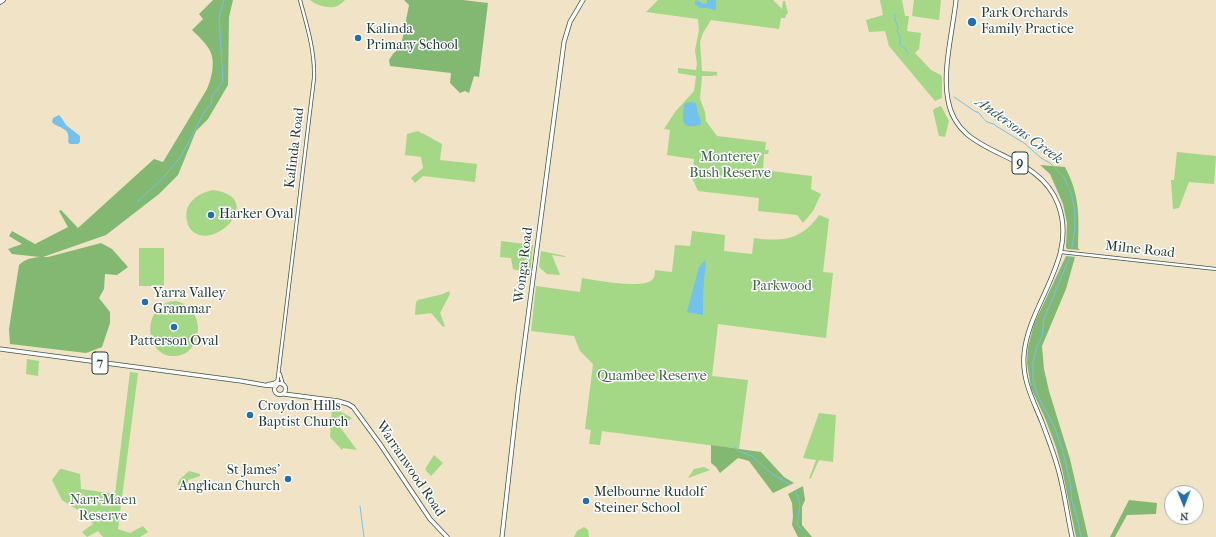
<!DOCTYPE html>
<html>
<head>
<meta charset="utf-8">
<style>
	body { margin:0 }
	#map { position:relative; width:1216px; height:537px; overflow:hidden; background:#f0e3c6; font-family:"IM FELL French Canon",serif }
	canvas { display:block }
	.north { position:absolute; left:1164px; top:485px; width:40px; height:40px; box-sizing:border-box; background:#fff; border:1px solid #a5b1ae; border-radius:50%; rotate:179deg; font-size:11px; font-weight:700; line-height:16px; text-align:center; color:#1f3d34 }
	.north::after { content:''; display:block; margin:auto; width:14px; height:18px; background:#1f6fb2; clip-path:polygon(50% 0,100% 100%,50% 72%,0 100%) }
</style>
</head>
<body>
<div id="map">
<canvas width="1216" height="537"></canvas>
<div class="north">N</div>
</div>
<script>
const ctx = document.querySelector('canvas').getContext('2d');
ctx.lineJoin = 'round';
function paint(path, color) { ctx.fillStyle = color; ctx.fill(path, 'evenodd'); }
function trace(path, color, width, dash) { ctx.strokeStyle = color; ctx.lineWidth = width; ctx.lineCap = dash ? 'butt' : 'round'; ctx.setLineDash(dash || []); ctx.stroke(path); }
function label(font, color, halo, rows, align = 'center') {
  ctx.font = font + ' "IM FELL French Canon",serif'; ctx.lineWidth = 3; ctx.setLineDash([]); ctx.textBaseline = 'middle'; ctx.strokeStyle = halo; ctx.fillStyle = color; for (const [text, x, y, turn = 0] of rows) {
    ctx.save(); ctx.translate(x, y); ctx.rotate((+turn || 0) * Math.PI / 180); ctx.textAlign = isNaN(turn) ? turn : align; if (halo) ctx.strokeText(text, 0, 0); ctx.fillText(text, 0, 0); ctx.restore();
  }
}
paint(new Path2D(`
	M310,0H345C342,3 339,6 334,7C326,8 316,5 310,0Z
	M658,0H773L782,9L783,1H785L788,13L786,15L785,18H781L779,29L711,20L703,33L700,42L702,71L717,72V76L714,75L713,76H702L700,99L705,112L706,121L717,136L766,142L765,150H769L768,154H764L763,170L812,176L811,189L821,194L813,211L803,223L797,215L758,211L759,198L698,191L692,178L694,159L667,155L670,130L664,129L675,112L694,91L696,76L678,73V68L696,70L697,64L695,50L699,30L698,19L646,12Z
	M880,0H902L905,16H909L907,31L921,33L919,49L915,53L931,70L941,75L942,78V98L935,101L889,46L885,31L869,32L866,20L883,15Z
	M914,0H941L939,20L912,16Z
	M941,106L949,121L945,137L939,136L933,111L934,109Z
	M418,131L421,133L424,134L442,144L440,160L477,164L475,182L423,176L415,183L411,178L423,168L421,157L405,155L407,134Z
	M1177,152L1216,156L1214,184L1189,182L1179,208L1173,209L1171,180H1174Z
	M213,190C265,197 219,248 195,233C190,230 188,226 187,221C183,203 198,193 213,190Z
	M819,215L829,219L823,272L833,273L826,338L718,324L712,376L748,380L739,449L602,431L600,445L589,444L591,430L585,429L593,364L580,351L574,336L531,331L536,286L580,292L582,278C595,280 645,290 653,279C655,277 655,272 655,270L672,272L675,245L690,246L692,231L725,235L724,251L752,254L754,238C782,242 802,240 819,215Z
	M501,241L533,245L530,274L513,269L511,258L500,257Z
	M139,248H164V286H139Z
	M541,251L565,256V257L552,255L560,275L547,274L539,267Z
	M449,291L450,294L440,313L445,326L443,327L431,313L415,315L416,302L418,300L443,294Z
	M176,301C208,309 203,355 175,356C143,358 141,302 176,301Z
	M27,359L39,361L38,376L26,374Z
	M130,372L138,373L118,529L130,533L143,526L148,532L140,537H103L98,531L87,537L82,532L93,524L87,516L62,500L52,480L60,469H62L80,474L81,489L115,494Z
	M332,407L352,418L340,427L357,450L343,448L342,450L330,437Z
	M819,413L836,415L833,462L819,460L811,478L809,479L816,460L803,458Z
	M434,455L443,463L431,476L425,469Z
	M704,467L710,470L688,478L694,469Z
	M189,471L200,474V476L188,480L187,485H177L180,479Z
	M584,527L588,530L589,537H574L577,531Z`), '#a4d786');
paint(new Path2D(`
	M213,0H233L229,17L228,85L208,119L196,131L178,175L159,194L106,235L43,257H48L101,243L112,249L128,267L117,275L105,274L104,289L99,298L110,312V323L102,347L86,353L10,344L9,329L19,265C26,258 32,258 40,257L12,254L8,249L22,244L9,236L12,231L35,244L68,227L59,211L61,210L78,228L154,159L163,162L207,89C212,78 216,60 209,49C205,42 198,36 192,30L203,19L199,14Z
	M404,0H463L488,3L479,77L474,76L469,93L465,91L460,93L450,83L451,73L390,66L389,60L393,54L401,46L409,5Z
	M1040,165L1065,167C1080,195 1079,217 1078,248L1080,250L1067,249L1066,247L1067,223L1063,204L1050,174Z
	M1066,256L1075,257L1066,289L1042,346L1044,369L1049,391L1070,459L1088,537H1076L1062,469L1056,447L1045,418L1031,388L1027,363L1028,347L1034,324Z
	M711,445L761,452L784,477L794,483L773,493L749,461L738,458L720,473L716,467L711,463Z
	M803,486L805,500L802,507V525L812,537H798L792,525L793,516L792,503L788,494Z
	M1129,500L1157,503L1156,514L1127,515L1115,537H1110Z`), '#83b873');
paint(new Path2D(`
	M698,0L703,4L707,3V0H716V9L714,10L707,8H700L695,4V1Z
	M693,102L696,103L698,113L701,121L700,125C679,130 683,120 684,105L686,103Z
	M59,115L61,117L66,125L80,136V142L78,144H70L68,142C68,140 69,138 68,135C68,128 56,127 52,122L53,118Z
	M705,260C707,268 704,274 704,282C703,293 703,304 703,315L687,312L699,267Z`), '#73c2ee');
trace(new Path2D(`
	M895,14V20L898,27L897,31L900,37V45L905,48L908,53
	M954,97L976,112H978C984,118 983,122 994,124L996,126L1024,143L1041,158L1050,163L1064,177L1068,186
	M1070,190C1077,211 1076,226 1072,247
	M137,202L161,180L180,158L205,111L211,104L212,96L223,81L219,17L224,0
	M1070,256L1044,319L1042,337L1037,346L1033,363V381L1038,396L1055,428L1063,452L1070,482L1072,501L1077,517L1081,537
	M734,446L738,451L752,456L772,474L791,485
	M796,492L800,504L797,524L801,529
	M360,506L364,537
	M805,536L806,537`), '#73c2ee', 1);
const minor = new Path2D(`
	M1061,252L1216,269
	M280,374L283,385
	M268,384L274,383L278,380
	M277,385L314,78C315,51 307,26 300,0`);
const major = new Path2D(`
	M956,0C953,30 942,71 948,100C958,160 1036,147 1058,204C1079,259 1028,303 1024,355C1022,380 1033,400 1042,422C1047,436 1053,451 1057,465C1064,488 1067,514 1072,537
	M0,349L241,381L264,385L276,386
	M274.5 389a5.5 5.5 0 1 1 11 0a5.5 5.5 0 1 1-11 0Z
	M284,394L338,401L348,404L353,407L380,444L430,519L447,537
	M502,537L518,393L564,42L570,22L583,0`);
const highway = new Path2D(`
	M0,2L3,0`);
trace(minor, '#3e564a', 4);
trace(major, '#3e564a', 5);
trace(highway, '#3e564a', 5.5);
trace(minor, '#fff', 2.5);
trace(major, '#fff', 3.5);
trace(highway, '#fff', 4);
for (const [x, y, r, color] of [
	[972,22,5,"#1f6fb2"],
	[358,38,4,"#1f6fb2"],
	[211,215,4,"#1f6fb2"],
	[145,302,4,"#1f6fb2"],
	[174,327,4,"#1f6fb2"],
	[250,415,4,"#1f6fb2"],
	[288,479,4,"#1f6fb2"],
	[586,501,4,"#1f6fb2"]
]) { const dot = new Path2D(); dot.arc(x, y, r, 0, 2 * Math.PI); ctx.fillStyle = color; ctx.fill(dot); trace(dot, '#fff', 1.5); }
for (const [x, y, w] of [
	[1020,163,16],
	[100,363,16]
]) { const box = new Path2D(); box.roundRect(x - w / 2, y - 11, w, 22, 3); ctx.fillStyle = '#fff'; ctx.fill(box); trace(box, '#1f3d34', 1); }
label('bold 13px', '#1f3d34', null, [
	["9",1020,163],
	["7",100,363]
]);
label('14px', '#1f3d34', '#fff', [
	["Park Orchards",981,14],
	["Family Practice",981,30],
	["Kalinda",366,30],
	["Primary School",366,46],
	["Harker Oval",219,215],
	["Yarra Valley",153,294],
	["Grammar",153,310],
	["Patterson Oval",174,342,"center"],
	["Croydon Hills",258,407],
	["Baptist Church",258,423],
	["St James'",280,471,"right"],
	["Anglican Church",280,487,"right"],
	["Melbourne Rudolf",594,493],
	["Steiner School",594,509]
], 'left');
label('14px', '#1f3d34', '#fff', [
	["Kalinda Road",295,148,-83],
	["Milne Road",1140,250,6],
	["Wonga Road",524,265,-83],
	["Warranwood Road",410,469,56]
]);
label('14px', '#406448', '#fff', [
	["Monterey",730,158],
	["Bush Reserve",730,174],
	["Parkwood",782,287],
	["Quambee Reserve",652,377],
	["Narr-Maen",103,501],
	["Reserve",103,517]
]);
label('italic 15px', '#345e62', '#fff', [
	["Andersons Creek",1019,131,36]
]);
</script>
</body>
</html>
